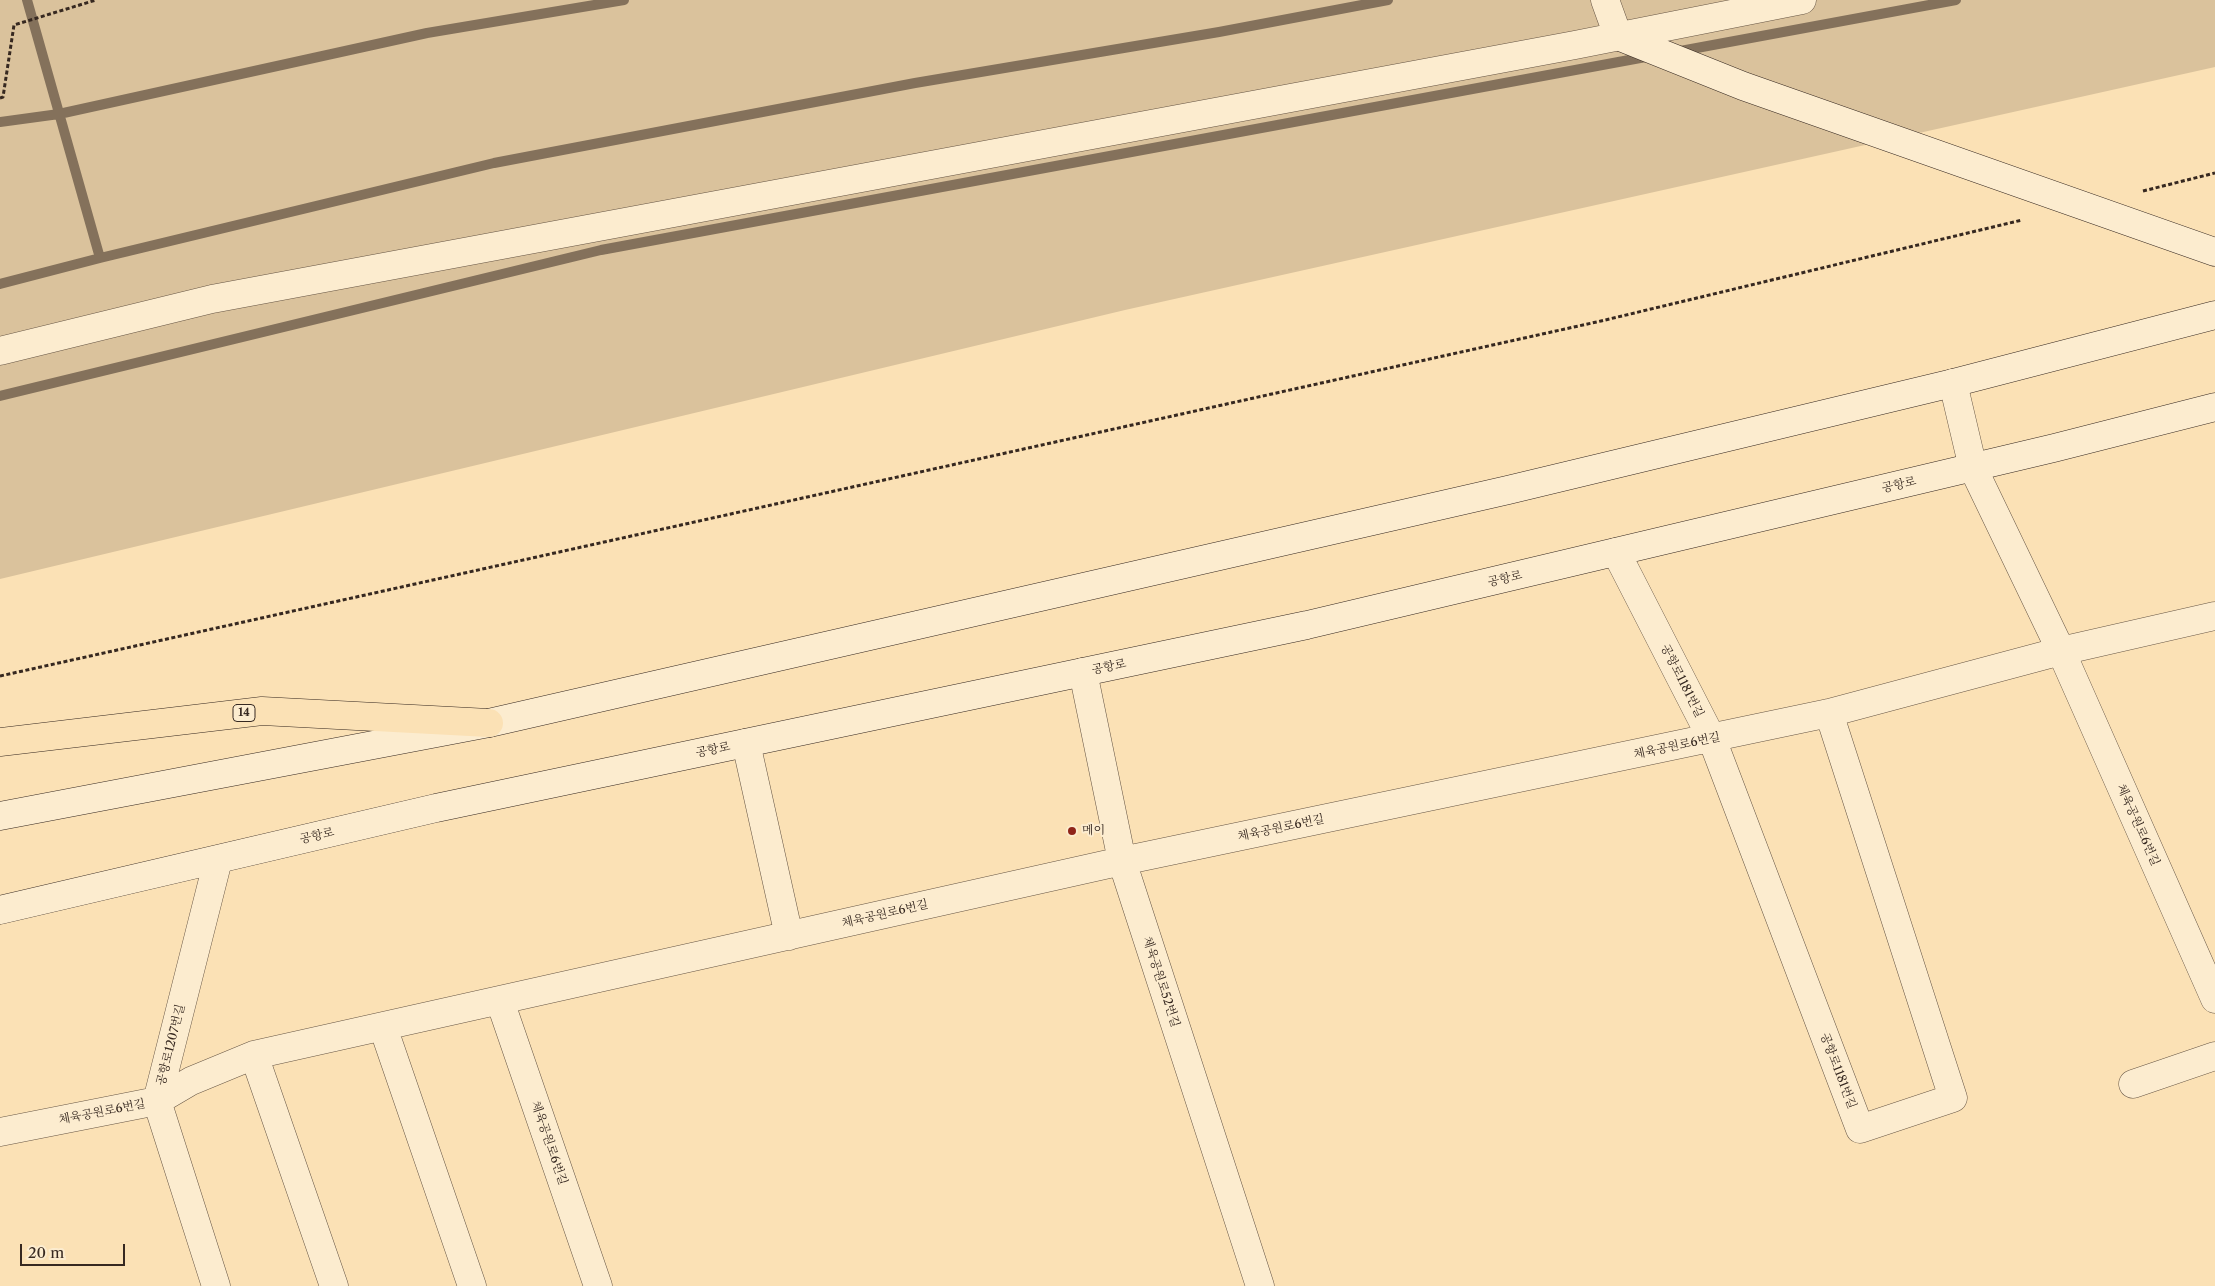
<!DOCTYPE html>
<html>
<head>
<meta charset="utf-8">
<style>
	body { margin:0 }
	#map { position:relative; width:2215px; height:1286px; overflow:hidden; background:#fbe1b5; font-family:"Libre Caslon Text",serif }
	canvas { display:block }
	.scale { position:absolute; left:20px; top:1244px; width:105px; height:22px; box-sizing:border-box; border:2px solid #362820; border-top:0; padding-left:6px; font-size:15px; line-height:18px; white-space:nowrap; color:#362820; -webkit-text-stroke:4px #fceccf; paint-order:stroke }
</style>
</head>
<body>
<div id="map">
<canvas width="2215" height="1286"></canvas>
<div class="scale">20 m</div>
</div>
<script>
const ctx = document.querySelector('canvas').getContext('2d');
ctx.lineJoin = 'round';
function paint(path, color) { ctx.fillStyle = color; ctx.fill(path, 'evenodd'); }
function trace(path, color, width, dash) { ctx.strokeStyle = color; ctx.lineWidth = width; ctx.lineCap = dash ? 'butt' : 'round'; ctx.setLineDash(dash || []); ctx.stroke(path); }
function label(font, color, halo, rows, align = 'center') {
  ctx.font = font + ' "Libre Caslon Text","Noto Serif KR",serif'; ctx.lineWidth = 4; ctx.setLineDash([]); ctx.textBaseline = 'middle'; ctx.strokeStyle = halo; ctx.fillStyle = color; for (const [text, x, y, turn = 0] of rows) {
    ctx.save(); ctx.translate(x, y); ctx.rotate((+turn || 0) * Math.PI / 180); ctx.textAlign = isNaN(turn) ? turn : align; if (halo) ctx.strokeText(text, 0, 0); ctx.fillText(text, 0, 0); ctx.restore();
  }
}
paint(new Path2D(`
	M0,0H2215V67L1125,310L0,579Z`), '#dac29c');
trace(new Path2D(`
	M27,0L100,258L494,163L915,83L1219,32L1388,0
	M1675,52L1956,0
	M0,122L59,114L427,33L624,0
	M0,284L100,258
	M0,396L601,250L1651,56`), '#84715b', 10);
const street = new Path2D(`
	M1605,0L1618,36
	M0,351L212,299L1575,45L1802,0
	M1953,383L1973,468L2061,651L2215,999
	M1616,552L1712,739L1860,1129L1953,1098L1829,713
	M1083,672L1122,861L1260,1286
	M746,743L789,936
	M500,1001L598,1286
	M383,1027L472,1286
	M254,1055L334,1286
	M2133,1084L2215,1056
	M0,1132L157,1101L191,1081L254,1055L1122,861L1829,713L2061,651L2215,616
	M216,1286L157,1101L218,860`);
const secondary = new Path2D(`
	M1618,36L1743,86L2215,252
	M0,816L489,723L1508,490L1953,383L2215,315
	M0,910L436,808L1307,625L2054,448L2215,407`);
const primary = new Path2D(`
	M0,742L262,711L489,723`);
trace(street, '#675645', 29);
trace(secondary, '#362820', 29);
trace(primary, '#362820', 29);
trace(new Path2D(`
	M0,98L3,97L14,25L96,0
	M2143,191L2215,173
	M0,676L1601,321L2022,220`), '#362820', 3, [4, 2.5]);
trace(street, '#fceccf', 28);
trace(secondary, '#fceccf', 28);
trace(primary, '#fbe1b5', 28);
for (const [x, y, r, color] of [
	[1072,831,5,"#8f2418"]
]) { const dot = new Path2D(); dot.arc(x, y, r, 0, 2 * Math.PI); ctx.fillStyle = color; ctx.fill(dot); trace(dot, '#fceccf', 2); }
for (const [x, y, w] of [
	[244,713,22]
]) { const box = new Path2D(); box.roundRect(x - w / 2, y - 8.5, w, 17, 4); ctx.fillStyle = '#fceccf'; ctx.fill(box); trace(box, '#362820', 1); }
label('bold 11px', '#362820', null, [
	["14",244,713]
]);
label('12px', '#362820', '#fceccf', [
	["공항로",1899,485,-13],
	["공항로",1505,579,-13],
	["공항로",1109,667,-12],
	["공항로1181번길",1682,681,63],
	["체육공원로6번길",1677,746,-12],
	["공항로",713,750,-12],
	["체육공원로6번길",2138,825,66],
	["체육공원로6번길",1281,828,-12],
	["공항로",317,836,-13],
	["체육공원로6번길",885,914,-13],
	["체육공원로52번길",1161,982,72],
	["공항로1207번길",171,1045,-76],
	["공항로1181번길",1838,1071,69],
	["체육공원로6번길",102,1112,-11],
	["체육공원로6번길",549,1143,71]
]);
label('12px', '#362820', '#fceccf', [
	["메이",1082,831]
], 'left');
</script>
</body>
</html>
